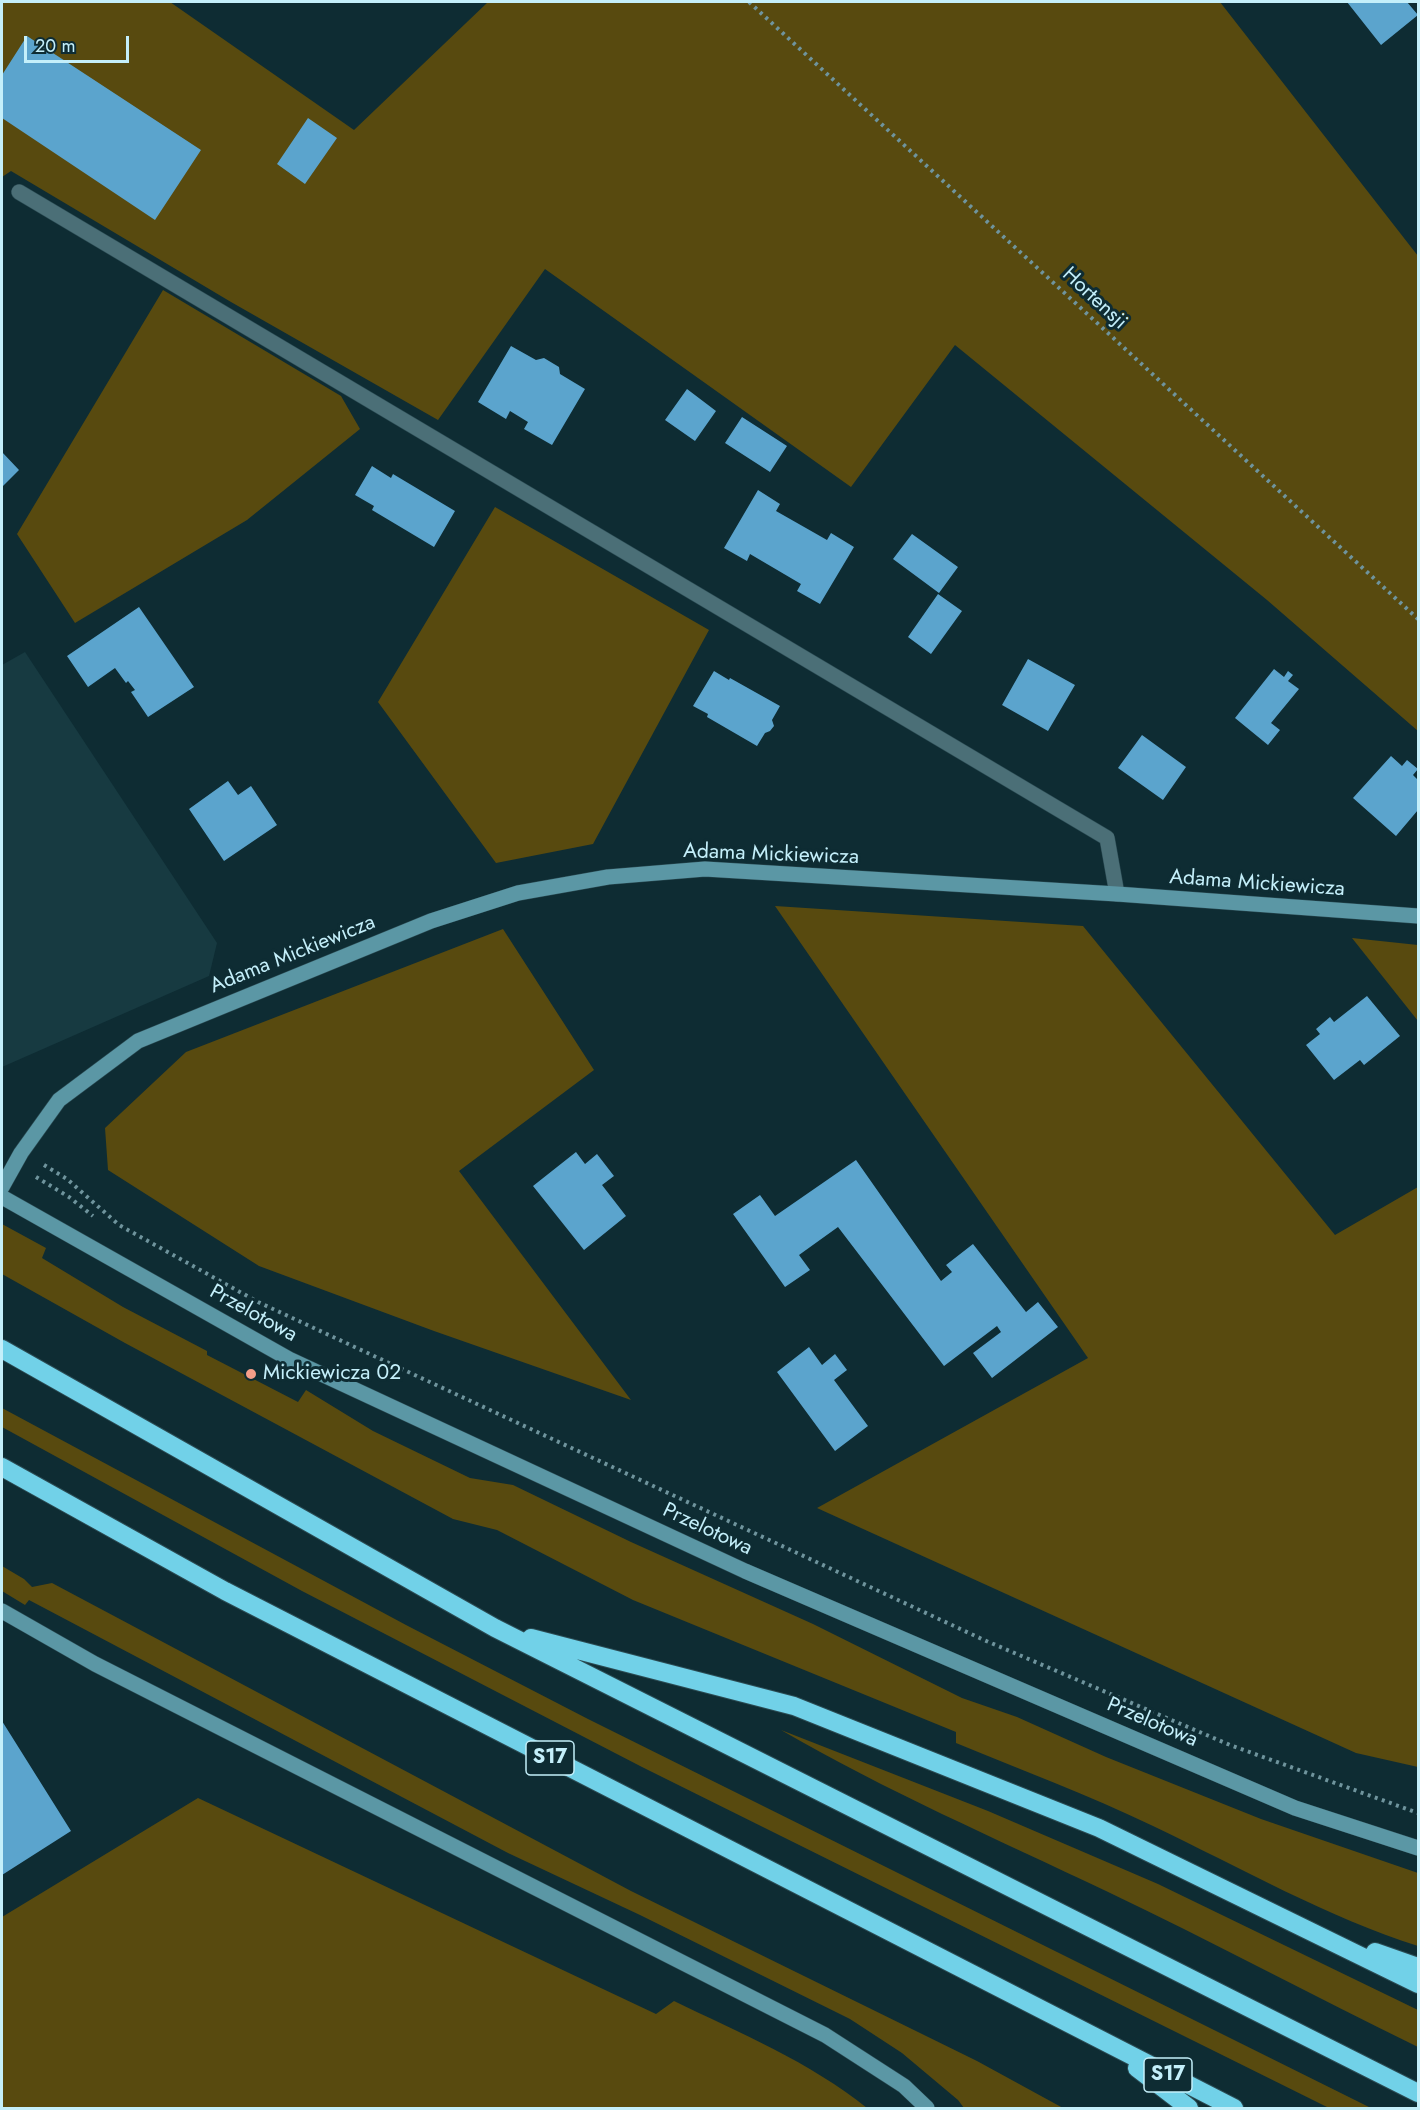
<!DOCTYPE html>
<html>
<head>
<meta charset="utf-8">
<style>
	body { margin:0 }
	#map { position:relative; width:1420px; height:2110px; overflow:hidden; background:#0e2c33; font-family:Jost,sans-serif }
	canvas { display:block }
	.frame { position:absolute; inset:0; border:3px solid #c4effa; pointer-events:none }
	.scale { position:absolute; left:24px; top:36px; width:105px; height:27px; box-sizing:border-box; border:3px solid #c4effa; border-top:0; padding-left:8px; font-size:18px; line-height:21px; white-space:nowrap; color:#c4effa; -webkit-text-stroke:4px #0e2c33; paint-order:stroke }
</style>
</head>
<body>
<div id="map">
<canvas width="1420" height="2110"></canvas>
<div class="frame"></div>
<div class="scale">20 m</div>
</div>
<script>
const ctx = document.querySelector('canvas').getContext('2d');
ctx.lineJoin = 'round';
function paint(path, color) { ctx.fillStyle = color; ctx.fill(path, 'evenodd'); }
function trace(path, color, width, dash) { ctx.strokeStyle = color; ctx.lineWidth = width; ctx.lineCap = dash ? 'butt' : 'round'; ctx.setLineDash(dash || []); ctx.stroke(path); }
function label(font, color, halo, rows, align = 'center') {
  ctx.font = font + ' Jost,sans-serif'; ctx.lineWidth = 6; ctx.setLineDash([]); ctx.textBaseline = 'middle'; ctx.strokeStyle = halo; ctx.fillStyle = color; for (const [text, x, y, turn = 0] of rows) {
    ctx.save(); ctx.translate(x, y); ctx.rotate((+turn || 0) * Math.PI / 180); ctx.textAlign = isNaN(turn) ? turn : align; if (halo) ctx.strokeText(text, 0, 0); ctx.fillText(text, 0, 0); ctx.restore();
  }
}
paint(new Path2D(`
	M25,652L217,943L209,976L2,1067V665Z`), '#173a41');
paint(new Path2D(`
	M2,2H170L354,130L488,2H1220L1418,256V731L1267,600L955,345L851,487L545,269L438,420L231,302L11,171L2,177Z
	M163,290L341,396L360,429L247,520L75,623L17,534Z
	M495,507L709,630L593,844L496,863L378,702Z
	M775,906L1083,926L1335,1235L1418,1187V1767L1356,1753L817,1508L1088,1358Z
	M503,929L594,1070L459,1171L631,1400L434,1331L259,1266L108,1170L105,1128L186,1052Z
	M1352,938L1418,945V1021Z
	M2,1224L46,1248L42,1258L123,1307L207,1351V1355L298,1402L306,1390L373,1431L470,1478L513,1485L631,1542L813,1624L962,1698L1017,1717L1106,1757L1261,1819L1418,1873V1946C1329,1918 1239,1867 1153,1826C1089,1795 1021,1770 956,1743V1732L633,1600L497,1530L453,1519L125,1343L2,1274Z
	M2,1408L406,1625L588,1719L1371,2108H1329L642,1767L302,1591L2,1427Z
	M2,1566L24,1579L32,1587L52,1583L631,1891L977,2061L1063,2108H964L958,2100L902,2053L850,2019L640,1915L508,1853L29,1600L25,1605L2,1591Z
	M781,1730L988,1811L1158,1884L1418,2010V2047C1314,1996 1211,1941 1106,1891C997,1839 886,1791 781,1730Z
	M198,1798L656,2014L674,2001C740,2033 810,2062 867,2108H2V1917Z`), '#584a0f');
paint(new Path2D(`
	M1347,2H1407L1418,15L1381,45Z
	M27,36L201,150L155,220L2,118V75Z
	M308,118L337,138L305,184L277,164Z
	M511,346L536,360L544,358L559,367L560,374L585,389L552,445L524,429L528,422L510,411L506,419L478,402Z
	M687,389L716,411L695,441L665,420Z
	M742,417L787,446L770,472L725,443Z
	M2,452L19,470L2,487Z
	M372,466L391,478L393,474L455,511L434,547L372,510L374,506L355,495Z
	M758,490L780,504L776,511L827,540L831,533L854,547L820,604L797,591L801,584L750,554L747,561L724,548Z
	M912,534L958,567L939,593L893,559Z
	M938,594L962,611L931,654L908,637Z
	M139,607L194,687L148,717L131,692L135,690L128,681L126,683L115,668L88,687L67,656Z
	M1028,659L1075,685L1048,731L1002,705Z
	M1274,669L1284,677L1288,671L1293,675L1288,681L1299,689L1271,723L1280,730L1268,745L1235,718Z
	M714,671L729,680L730,678L780,706L772,720L774,726L770,731L765,733L757,746L707,717L708,714L693,706Z
	M1142,735L1186,767L1163,800L1118,768Z
	M1391,756L1402,766L1407,760L1418,769L1413,775L1418,780V810L1396,836L1353,798Z
	M228,781L238,795L251,786L277,825L224,861L189,809Z
	M1367,996L1400,1036L1364,1065L1360,1060L1334,1080L1306,1045L1320,1034L1316,1029L1330,1017L1334,1022Z
	M576,1152L585,1164L597,1154L614,1176L602,1185L626,1216L584,1250L533,1186Z
	M856,1160L941,1281L952,1272L946,1265L973,1244L1026,1312L1038,1302L1058,1327L992,1378L973,1353L1001,1332L997,1326L944,1366L838,1227L799,1255L810,1270L785,1287L733,1214L760,1195L775,1216Z
	M809,1347L822,1365L835,1354L847,1370L834,1380L868,1426L835,1451L777,1372Z
	M2,1721L71,1831L2,1875Z`), '#5ba4cd');
const lane = new Path2D(`
	M19,192L1107,838L1117,894`);
const secondary = new Path2D(`
	M2,1187L21,1153L59,1100L138,1041L431,921L518,893L608,877L705,869L1117,894L1418,916
	M2,1197L289,1359L745,1571L1295,1808L1418,1848
	M2,1611L95,1664L825,2035L904,2086L927,2108`);
const highway = new Path2D(`
	M2,1349L495,1628L1418,2093
	M2,1467L225,1591L1234,2108
	M531,1638L794,1706L1099,1828L1418,1984
	M1375,1952L1418,1967
	M1137,2068L1189,2108`);
trace(lane, '#2b4b53', 16);
trace(secondary, '#2b4b53', 16);
trace(highway, '#2b4b53', 20);
trace(new Path2D(`
	M749,2L1418,619
	M44,1165L67,1179L119,1225L258,1302L984,1640L1230,1745L1418,1813
	M36,1177L69,1197L93,1216`), '#6f949d', 4, [3, 4.5]);
trace(lane, '#4b6f77', 15);
trace(secondary, '#5b97a5', 15);
trace(highway, '#71d1e8', 18);
for (const [x, y, r, color] of [
	[251,1374,6,"#f49e89"]
]) { const dot = new Path2D(); dot.arc(x, y, r, 0, 2 * Math.PI); ctx.fillStyle = color; ctx.fill(dot); trace(dot, '#0e2c33', 2); }
for (const [x, y, w] of [
	[550,1758,48],
	[1168,2075,48]
]) { const box = new Path2D(); box.roundRect(x - w / 2, y - 17, w, 34, 4.5); ctx.fillStyle = '#0e2c33'; ctx.fill(box); trace(box, '#c4effa', 1.5); }
label('bold 20px', '#c4effa', null, [
	["S17",550,1758],
	["S17",1168,2075]
]);
label('21px', '#c4effa', '#0e2c33', [
	["Hortensji",1094,299,43],
	["Adama Mickiewicza",771,855,2],
	["Adama Mickiewicza",1257,884,4],
	["Adama Mickiewicza",293,955,-22],
	["Przelotowa",253,1314,29],
	["Przelotowa",707,1530,25],
	["Przelotowa",1152,1723,23]
]);
label('21px', '#c4effa', '#0e2c33', [
	["Mickiewicza 02",263,1374]
], 'left');
</script>
</body>
</html>
